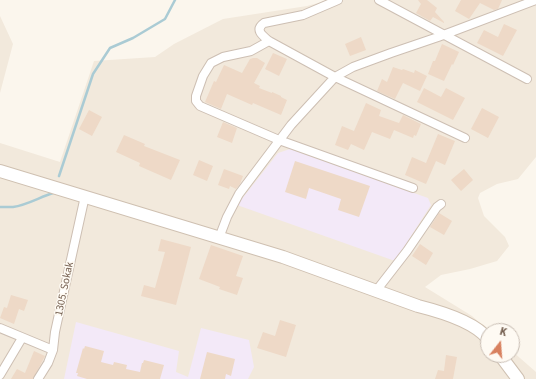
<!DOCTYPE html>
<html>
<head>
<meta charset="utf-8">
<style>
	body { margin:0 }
	#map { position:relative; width:536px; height:379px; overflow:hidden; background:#fbf6ed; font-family:"Source Sans 3",sans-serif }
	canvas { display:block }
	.north { position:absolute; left:480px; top:323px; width:40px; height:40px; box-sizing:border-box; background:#fefaf3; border:1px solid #c7bcb2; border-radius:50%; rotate:17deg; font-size:11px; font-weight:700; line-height:16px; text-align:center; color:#756051 }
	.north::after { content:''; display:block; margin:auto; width:14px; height:18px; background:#d8815f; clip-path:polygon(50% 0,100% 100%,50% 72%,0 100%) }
</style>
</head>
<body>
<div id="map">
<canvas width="536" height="379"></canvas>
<div class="north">K</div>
</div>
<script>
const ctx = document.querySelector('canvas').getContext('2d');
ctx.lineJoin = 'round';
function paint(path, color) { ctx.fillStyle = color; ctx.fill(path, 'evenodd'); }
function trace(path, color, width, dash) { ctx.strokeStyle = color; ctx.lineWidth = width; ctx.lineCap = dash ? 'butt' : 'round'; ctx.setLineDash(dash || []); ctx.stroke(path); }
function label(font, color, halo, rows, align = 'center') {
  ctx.font = font + ' "Source Sans 3",sans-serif'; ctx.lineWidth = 3; ctx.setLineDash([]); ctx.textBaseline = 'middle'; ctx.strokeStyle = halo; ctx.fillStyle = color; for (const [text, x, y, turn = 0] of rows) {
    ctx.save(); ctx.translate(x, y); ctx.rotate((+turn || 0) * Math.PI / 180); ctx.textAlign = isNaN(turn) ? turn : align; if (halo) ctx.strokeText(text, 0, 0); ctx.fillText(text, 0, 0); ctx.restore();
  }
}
paint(new Path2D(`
	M327,0H536V157L518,179L497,184L480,193L478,198L484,216L505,237L509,246L497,261L470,269L441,275L425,287L472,316L489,331L488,355H512V351L536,372V379H0V143L60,162L94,61L155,57L174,44L223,19L307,6L322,2Z
	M0,16L13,44L0,93Z`), '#f2e9dc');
paint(new Path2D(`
	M290,149L428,198L431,205L395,261L237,205L278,153Z
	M76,322L179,351L176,372L188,377L201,328L249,340L254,367L248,379H64Z`), '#f3e9f8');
trace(new Path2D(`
	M59,176L93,74L110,48L133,38L165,19L175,0
	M0,207C4,207 9,207 13,207C27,205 40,197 53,193`), '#aacbd4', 2.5);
paint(new Path2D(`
	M418,0H427L437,8L435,12L444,22V23L433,17L430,21L416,13L421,4Z
	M461,0H502L498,9L494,10L480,3L469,19L455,11Z
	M504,24L517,30L503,56L477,43L484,30L498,37Z
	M361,37L366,50L350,56L345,44Z
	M442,44L459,52L453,65L452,64L444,81L428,74L433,61H435Z
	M273,53L287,59L279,76L265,69Z
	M253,58H257L265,63L254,83L260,86L259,88L272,93V92L281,96V97L287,100L281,115L253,103L252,105L227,94L221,109L205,102L214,81L216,82L224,65L242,73L250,59Z
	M393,67L402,70L403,69L414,73L415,70L427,76L420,91L403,83L395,99L377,91L382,79L387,82Z
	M424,88L441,97L446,88L465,98L453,120L417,102Z
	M366,103L381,110L379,116L399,123L403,115L421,124L416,136L414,135L413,138L394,130L390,139L372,132L364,150L351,144L348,150L335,145L342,126L354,131Z
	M482,108L499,117L488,138L471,129Z
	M89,110L102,117L92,136L79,129Z
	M223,122L237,128L232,143L217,137Z
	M438,134L455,141L445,165L436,161L426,184L405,175L412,157L426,163Z
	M124,135L145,144L144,146L180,160L171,180L139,166L140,163L116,152Z
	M199,160L213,166L207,181L193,175Z
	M295,161L370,186L359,217L338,210L341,199L309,188L306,199L285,192Z
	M224,169L243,176L240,184L236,189L230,186L229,189L218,185Z
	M464,169L473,180L461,191L451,180Z
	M439,213L452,221L444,235L430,227Z
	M161,239L191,247L176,305L141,296L144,285L155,288L165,252L158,251Z
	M420,244L433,253L426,265L412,256Z
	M211,245L243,256L236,276L243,278L237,295L219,289L220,287L199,279Z
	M11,295L28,300L24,311L19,309L14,324L0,318L4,307L7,308Z
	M280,320L296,325L286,357L257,348L263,332L275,336Z
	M85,346L104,351L101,362L113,365L114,362L127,365L126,369L140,372L142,363H143L144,360L164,365L160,379H87L77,376L78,373H76L83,348L84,349Z
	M34,351L45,356L33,379H11L17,369L25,373Z
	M207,352L235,359L231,376L226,374L225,379H200Z
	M446,355L457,357L453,379H435L438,370L444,371Z`), '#eed9c7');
const street = new Path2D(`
	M338,0L303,15L264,23C254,30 263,36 269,41L335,77L465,138
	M379,0L527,79
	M269,41L251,51L223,57L211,63L203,76L196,96V101L200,106L279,140L413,188
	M219,238L227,217L239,194L291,125L335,77L353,67L391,53L438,37L536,0
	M376,291L407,251L437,207L441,204
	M0,328L53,350
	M0,375L22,338
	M38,379L48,363L53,350L55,332L85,196`);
const secondary = new Path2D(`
	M0,171L283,257L418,306C438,311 475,322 488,339
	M500,355L518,379`);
trace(street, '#cdbfb3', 10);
trace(secondary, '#cfc0b1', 14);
trace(street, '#fff', 8);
trace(secondary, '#fff', 12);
label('11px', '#756051', '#fefaf3', [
	["1305. Sokak",65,289,-78]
]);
</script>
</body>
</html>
